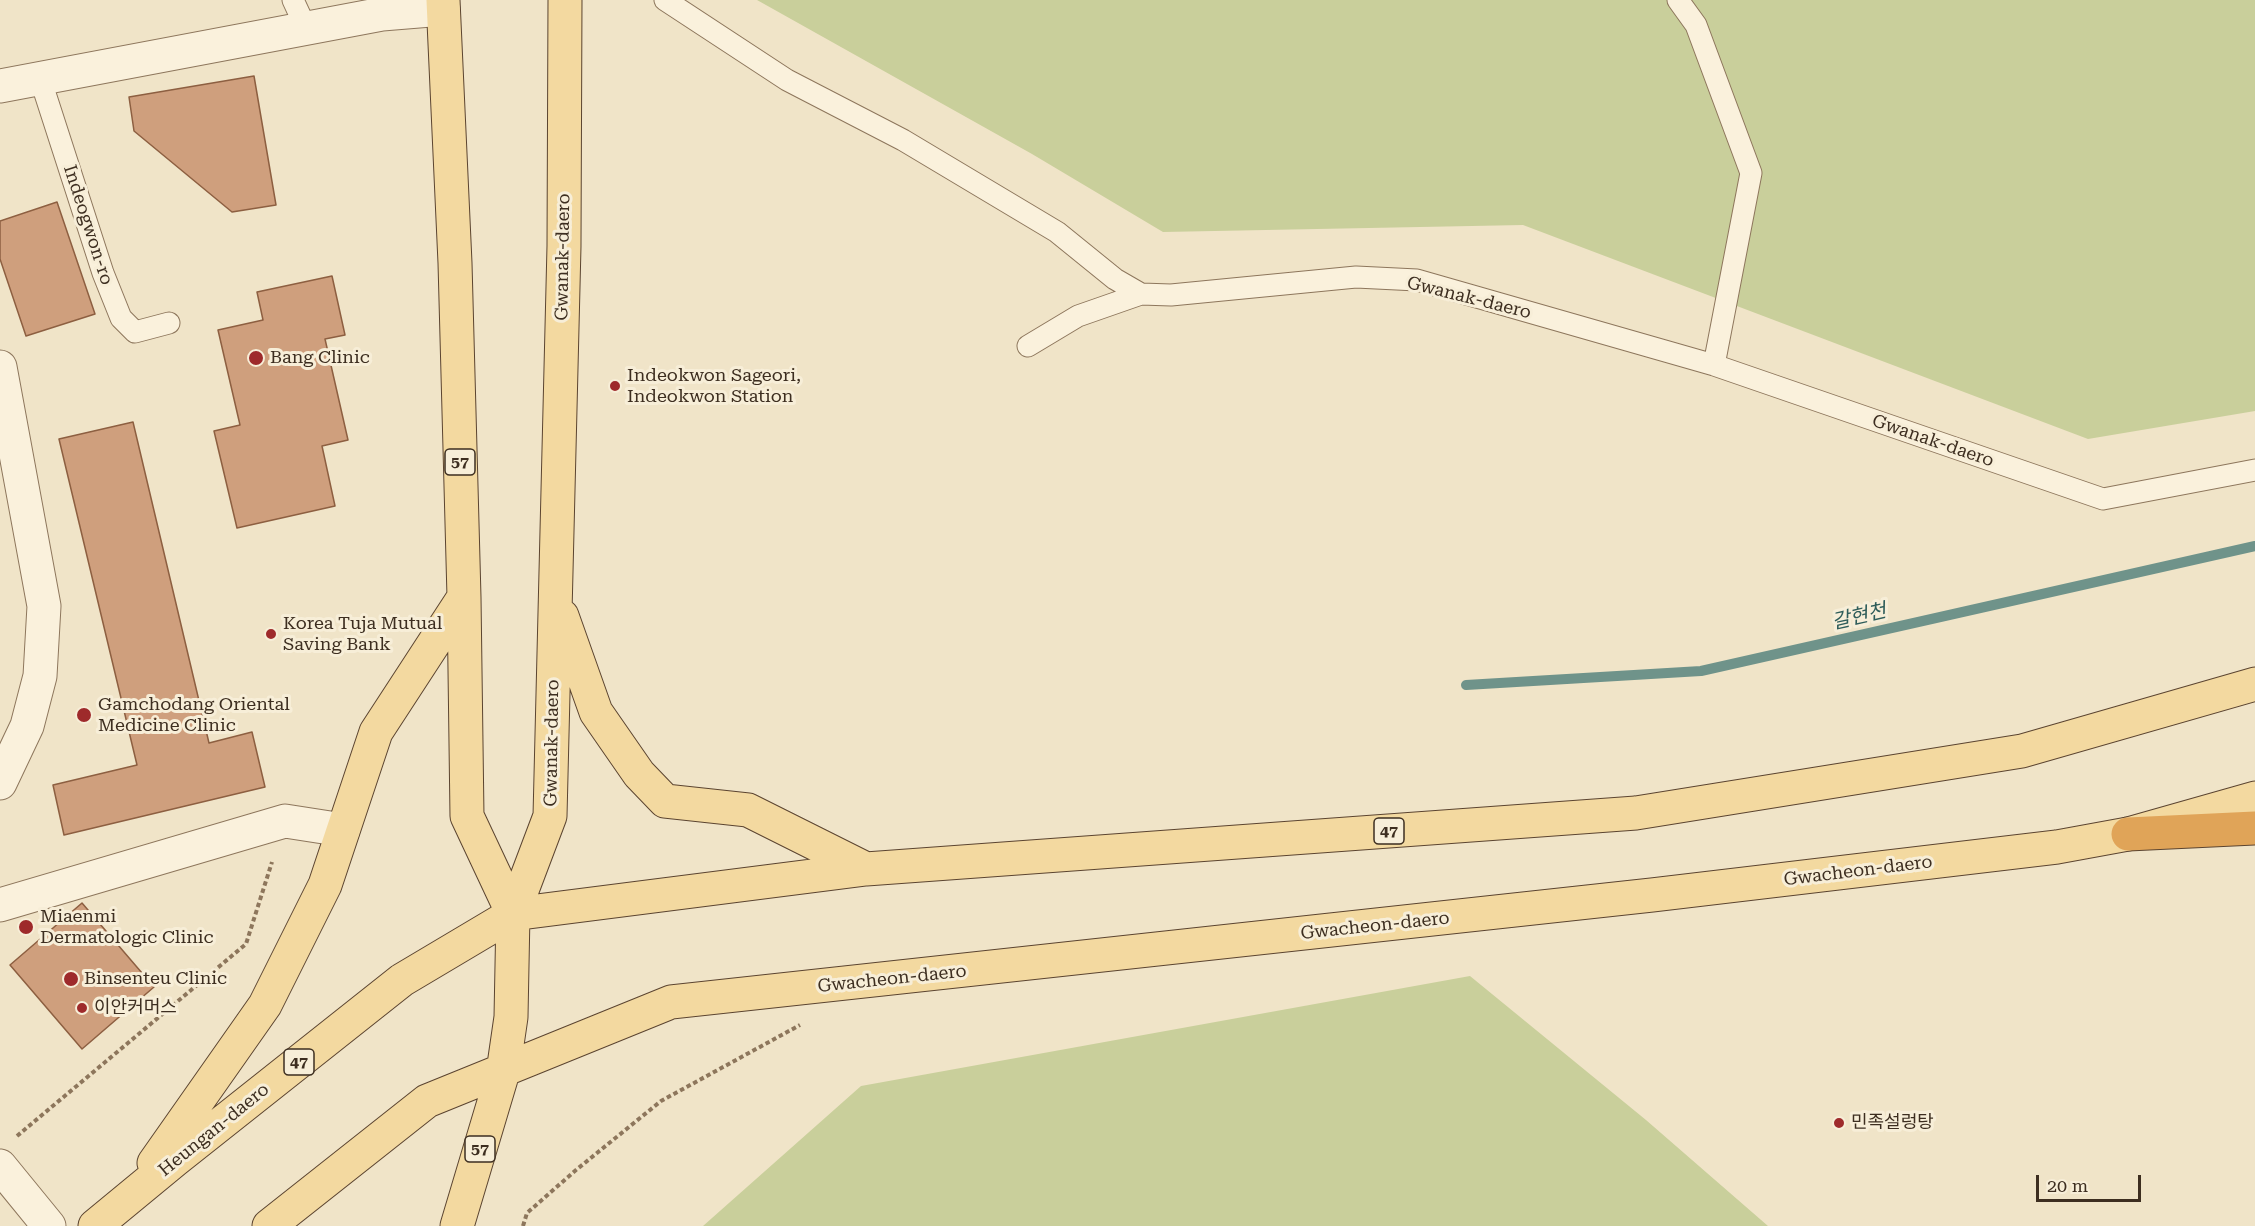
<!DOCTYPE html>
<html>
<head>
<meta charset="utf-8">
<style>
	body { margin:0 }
	#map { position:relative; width:2255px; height:1226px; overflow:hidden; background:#f0e4c8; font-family:"Roboto Serif",serif }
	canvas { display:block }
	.scale { position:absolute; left:2036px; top:1175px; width:105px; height:27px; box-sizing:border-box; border:3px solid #3d2e20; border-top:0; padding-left:8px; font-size:18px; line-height:21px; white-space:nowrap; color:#3d2e20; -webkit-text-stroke:4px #f7eed8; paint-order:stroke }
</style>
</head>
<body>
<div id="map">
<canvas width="2255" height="1226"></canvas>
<div class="scale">20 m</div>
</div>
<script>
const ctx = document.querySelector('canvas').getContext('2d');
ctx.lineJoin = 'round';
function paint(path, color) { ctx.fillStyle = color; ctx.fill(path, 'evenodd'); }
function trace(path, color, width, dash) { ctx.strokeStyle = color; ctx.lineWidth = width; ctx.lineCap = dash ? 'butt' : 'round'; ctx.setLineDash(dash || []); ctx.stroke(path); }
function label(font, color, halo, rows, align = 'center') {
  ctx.font = font + ' "Roboto Serif","Noto Sans KR",serif'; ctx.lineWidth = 6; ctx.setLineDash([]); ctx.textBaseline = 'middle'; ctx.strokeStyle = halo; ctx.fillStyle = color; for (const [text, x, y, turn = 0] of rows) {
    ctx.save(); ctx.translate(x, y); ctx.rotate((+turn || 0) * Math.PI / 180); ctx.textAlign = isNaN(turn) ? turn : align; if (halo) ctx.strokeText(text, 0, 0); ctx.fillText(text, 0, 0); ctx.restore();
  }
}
paint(new Path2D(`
	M757,0H2255V411L2088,439L1523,225L1163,232L1032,154Z
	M1470,976L1646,1120L1768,1226H703L861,1086Z`), '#c9cf9b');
trace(new Path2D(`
	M1466,685L1701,671L2255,546`), '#6f938a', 10);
const building = new Path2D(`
	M254,76L276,205L232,212L134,131L129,97Z
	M57,202L95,314L26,336L0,259V221Z
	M332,276L345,335L325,339L348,440L322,446L335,506L237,528L214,431L240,425L218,330L263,320L257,292Z
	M133,422L209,743L252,732L265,787L64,835L53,785L137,765L59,439Z
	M82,903L154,987L82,1049L10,965Z`);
paint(building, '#cf9f7d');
trace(building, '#8d5f41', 1.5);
const lane = new Path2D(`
	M293,0L306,28
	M665,0L787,80L903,140L1057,232L1115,279L1141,294L1171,295L1356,277L1417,280L1714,365L2103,499L2255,470
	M1678,0L1696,25L1751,173L1714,365
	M40,78L103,273L121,318L135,332L169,323
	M1028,346L1078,316L1141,294`);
const street = new Path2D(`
	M0,86L382,14L443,9
	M0,367L44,606L40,676L27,726L0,783
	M0,905L285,821L343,830
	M0,1166L49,1226`);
const primary = new Path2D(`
	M443,0L455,263L464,597L467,816L513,914
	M562,616L596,712L639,774L665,801L748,810L866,869
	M154,1163L265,1005L325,885L376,732L464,597
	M95,1226L175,1160L402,980L513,914L866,869L1636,813L2022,751L2255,684
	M269,1226L427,1101L671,1002L1652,895L2057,847L2128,834L2255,798
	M457,1226L503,1072L511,1017L513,914L550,816L564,246L565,0`);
const highway = new Path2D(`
	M2128,834L2255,828`);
trace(lane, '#8d765c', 23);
trace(street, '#8d765c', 35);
trace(primary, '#5b4430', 35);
trace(highway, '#5b4430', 35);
trace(new Path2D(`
	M17,1136L246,944L272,862
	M523,1226L527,1213L576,1170L661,1101L800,1025`), '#8d765c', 4, [4.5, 3]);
trace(lane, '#faf1dc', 21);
trace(street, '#faf1dc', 33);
trace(primary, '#f3d9a0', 33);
trace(highway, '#e0a458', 33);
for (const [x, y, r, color] of [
	[256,358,8,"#9e2a2b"],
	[615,386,6,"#9e2a2b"],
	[271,634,6,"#9e2a2b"],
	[84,715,8,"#9e2a2b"],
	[26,927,8,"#9e2a2b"],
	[71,979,8,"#9e2a2b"],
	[82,1008,6,"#9e2a2b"],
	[1839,1123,6,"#9e2a2b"]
]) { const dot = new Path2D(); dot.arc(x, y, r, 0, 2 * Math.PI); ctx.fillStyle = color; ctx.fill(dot); trace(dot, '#f7eed8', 2); }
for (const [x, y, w] of [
	[460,462,30],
	[1389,831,30],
	[299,1062,30],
	[480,1149,30]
]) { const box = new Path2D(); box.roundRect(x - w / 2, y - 13, w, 26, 4.5); ctx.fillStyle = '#f7eed8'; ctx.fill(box); trace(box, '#3d2e20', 1.5); }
label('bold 16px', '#3d2e20', null, [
	["57",460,462],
	["47",1389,831],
	["47",299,1062],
	["57",480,1149]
]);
label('18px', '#3d2e20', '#f7eed8', [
	["Indeogwon-ro",88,225,72],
	["Gwanak-daero",563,257,-89],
	["Gwanak-daero",1469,298,14],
	["Gwanak-daero",1933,441,19],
	["Gwanak-daero",552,743,-89],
	["Gwacheon-daero",1858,871,-7],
	["Gwacheon-daero",1375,926,-6],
	["Gwacheon-daero",892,979,-6],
	["Heungan-daero",214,1130,-39]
]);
label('18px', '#3d2e20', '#f7eed8', [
	["Bang Clinic",270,358],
	["Indeokwon Sageori,",627,376],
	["Indeokwon Station",627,397],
	["Korea Tuja Mutual",283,624],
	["Saving Bank",283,645],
	["Gamchodang Oriental",98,705],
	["Medicine Clinic",98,726],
	["Miaenmi",40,917],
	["Dermatologic Clinic",40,938],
	["Binsenteu Clinic",84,979],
	["이안커머스",94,1008],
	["민족설렁탕",1851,1123]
], 'left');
label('italic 20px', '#2f5d5a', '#f7eed8', [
	["갈현천",1859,617,-13]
]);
</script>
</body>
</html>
